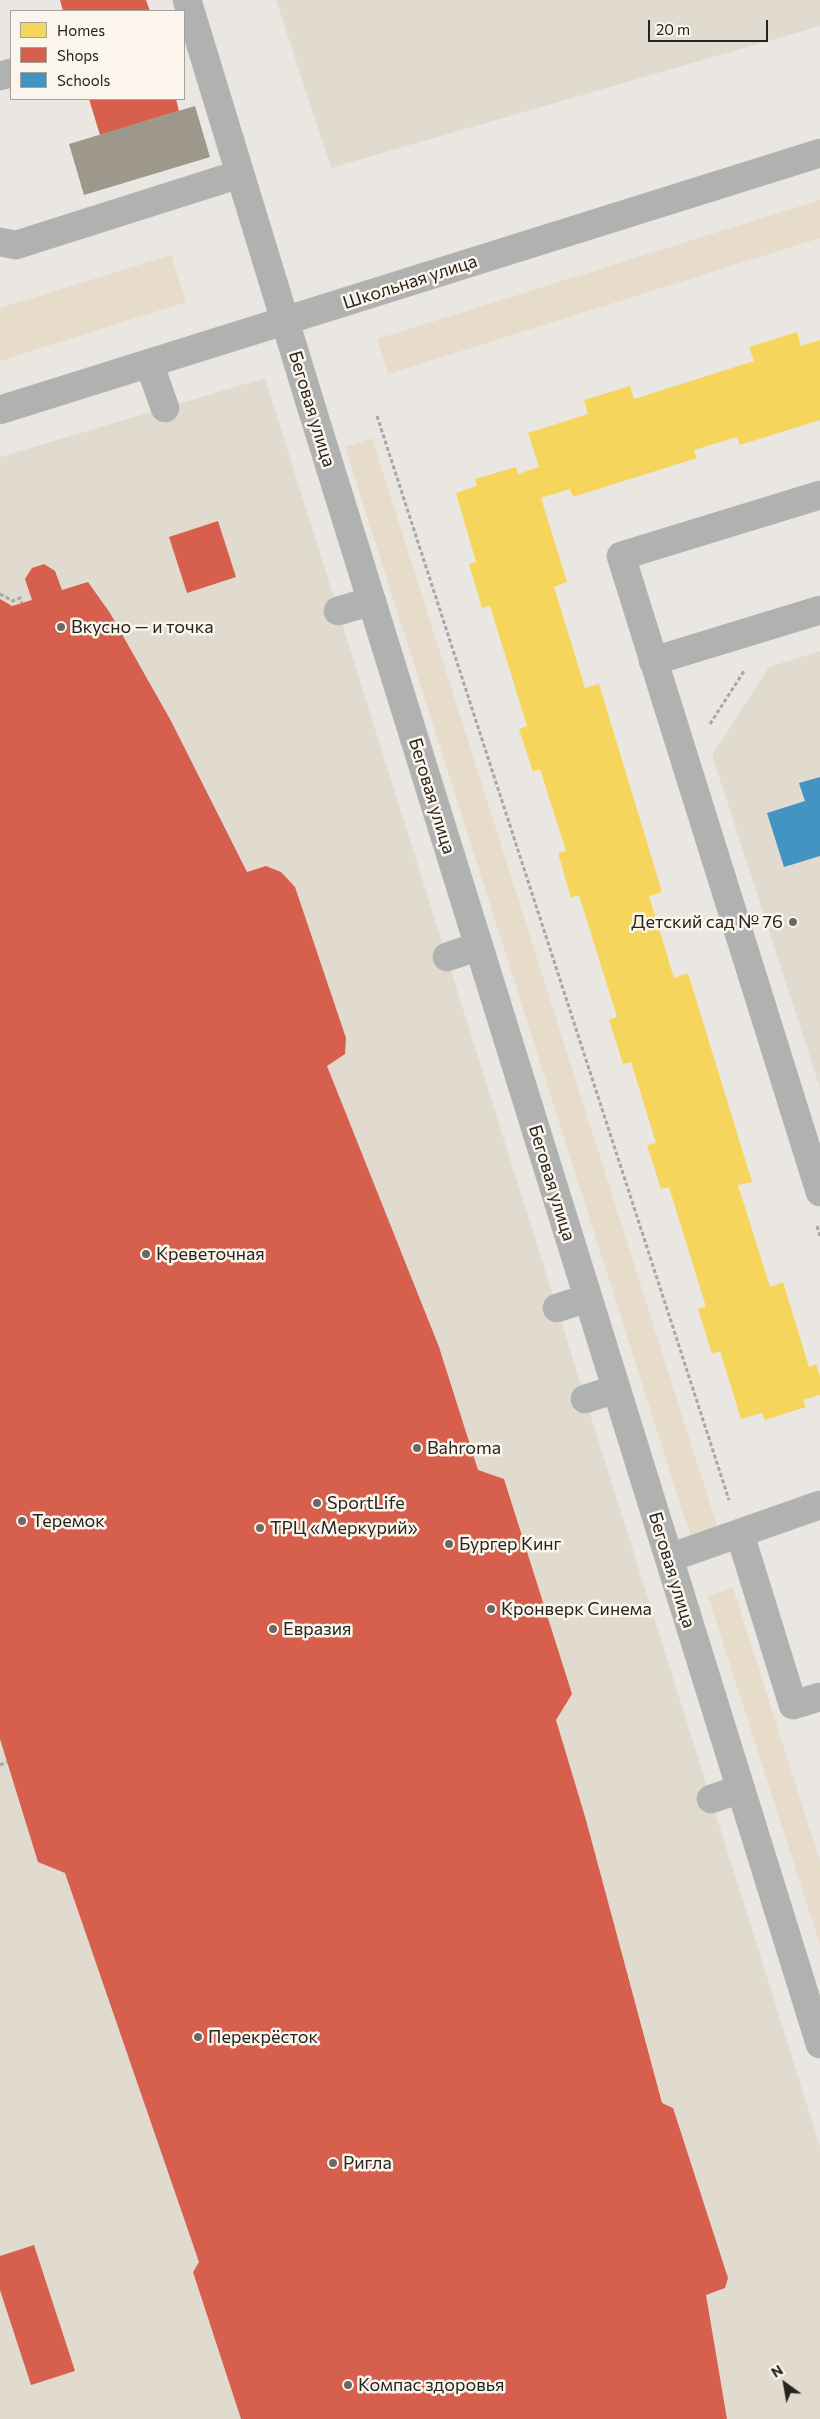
<!DOCTYPE html>
<html>
<head>
<meta charset="utf-8">
<style>
	body { margin:0 }
	#map { position:relative; width:820px; height:2419px; overflow:hidden; background:#eae7e2; font-family:Commissioner,sans-serif }
	canvas { display:block }
	.legend { position:absolute; left:10px; top:10px; width:175px; height:90px; box-sizing:border-box; background:#fbf5eb; border:1px solid #a6a19a; margin:0; padding:6px 9px; list-style:none; font-size:15px; color:#262421 }
	.legend li { display:flex; align-items:center; gap:10px; height:25px }
	.legend b { width:25px; border:1px solid #a6a19a }
	.north { position:absolute; left:760px; top:2359px; width:50px; height:50px; -webkit-text-stroke:4px #fbf5eb; paint-order:stroke; rotate:328deg; font-size:14px; font-weight:700; line-height:20px; text-align:center; color:#262421 }
	.north::after { content:''; display:block; margin:auto; width:18px; height:22px; background:#262421; clip-path:polygon(50% 0,100% 100%,50% 72%,0 100%) }
	.scale { position:absolute; left:648px; top:20px; width:120px; height:22px; box-sizing:border-box; border:2px solid #262421; border-top:0; padding-left:6px; font-size:15px; line-height:18px; white-space:nowrap; color:#262421; -webkit-text-stroke:4px #fbf5eb; paint-order:stroke }
</style>
</head>
<body>
<div id="map">
<canvas width="820" height="2419"></canvas>
<ul class="legend">
<li><b style="height:14px;background:#f6d55c"></b>Homes</li>
<li><b style="height:14px;background:#d6604d"></b>Shops</li>
<li><b style="height:14px;background:#4393c3"></b>Schools</li>
</ul>
<div class="north">N</div>
<div class="scale">20 m</div>
</div>
<script>
const ctx = document.querySelector('canvas').getContext('2d');
ctx.lineJoin = 'round';
function paint(path, color) { ctx.fillStyle = color; ctx.fill(path, 'evenodd'); }
function trace(path, color, width, dash) { ctx.strokeStyle = color; ctx.lineWidth = width; ctx.lineCap = dash ? 'butt' : 'round'; ctx.setLineDash(dash || []); ctx.stroke(path); }
function label(font, color, halo, rows, align = 'center') {
  ctx.font = font + ' Commissioner,sans-serif'; ctx.lineWidth = 5; ctx.setLineDash([]); ctx.textBaseline = 'middle'; ctx.strokeStyle = halo; ctx.fillStyle = color; for (const [text, x, y, turn = 0] of rows) {
    ctx.save(); ctx.translate(x, y); ctx.rotate((+turn || 0) * Math.PI / 180); ctx.textAlign = isNaN(turn) ? turn : align; if (halo) ctx.strokeText(text, 0, 0); ctx.fillText(text, 0, 0); ctx.restore();
  }
}
paint(new Path2D(`
	M276,0H820V26L331,168Z
	M265,378L820,2146V2419H0V457Z
	M820,651V1088L712,755L769,667Z`), '#e1dacf');
paint(new Path2D(`
	M820,200V238L388,374L377,339Z
	M171,255L186,302L0,361V308Z
	M372,438L718,1529L691,1538L345,447Z
	M733,1588L820,1861V1945L708,1596Z`), '#e7dbc9');
paint(new Path2D(`
	M797,332L801,346L820,340V420L740,445L737,437L694,450L697,458L573,497L570,489L541,498L567,582L554,587L585,688L599,684L662,892L649,896L674,978L688,973L752,1182L738,1185L770,1287L783,1282L809,1367L816,1364L820,1377V1395L803,1400L806,1407L765,1420L762,1413L741,1419L720,1351L712,1354L698,1309L706,1307L669,1187L661,1189L647,1145L656,1143L631,1062L623,1064L609,1020L617,1017L579,895L571,898L558,853L566,851L540,769L533,772L519,729L527,726L490,606L482,608L481,605L469,564L476,562L456,493L477,486L475,479L516,467L518,474L539,467L528,433L588,414L584,400L630,386L634,399L754,361L749,347Z`), '#f6d55c');
paint(new Path2D(`
	M60,0H146L150,11H63Z
	M89,99H176L179,111L100,135Z
	M218,521L236,577L187,593L169,537Z
	M44,564L55,571L62,590L88,582L110,613L171,721L247,872L266,866L281,872L295,887L346,1038L345,1054L327,1066L439,1347L478,1470L504,1479L572,1694L556,1720L586,1820L662,2103L673,2108L728,2278L725,2288L706,2295L727,2419H241L193,2272L199,2262L65,1873L38,1862L0,1739V599L12,606L32,600L25,579L32,568Z
	M34,2245L75,2371L31,2385L0,2290V2256Z`), '#d6604d');
paint(new Path2D(`
	M820,777V856L784,867L767,813L805,801L799,783Z`), '#4393c3');
paint(new Path2D(`
	M195,106L210,157L84,195L69,144Z`), '#9d978c');
const minor = new Path2D(`
	M187,0L311,406L820,2044
	M0,76L11,73
	M0,242L16,245L240,174
	M149,363L165,408
	M0,410L820,153
	M820,495L621,556L820,1192
	M338,611L372,601
	M653,661L820,610
	M447,957L479,946
	M557,1308L588,1298
	M585,1399L616,1389
	M740,1534L793,1705L820,1697
	M669,1558L820,1505
	M711,1799L741,1789`);
trace(minor, '#c6c4c0', 29);
trace(new Path2D(`
	M377,416L729,1500
	M0,594L13,601L20,598L22,603
	M710,724L744,671
	M817,1226L820,1236
	M0,1765L7,1762`), '#a7a7a6', 3, [4, 2.5]);
trace(minor, '#b0b1b1', 28);
for (const [x, y, r, color] of [
	[61,627,5,"#6b6865"],
	[793,922,5,"#6b6865"],
	[146,1254,5,"#6b6865"],
	[417,1448,5,"#6b6865"],
	[317,1503,5,"#6b6865"],
	[22,1521,5,"#6b6865"],
	[260,1528,5,"#6b6865"],
	[449,1544,5,"#6b6865"],
	[491,1609,5,"#6b6865"],
	[273,1629,5,"#6b6865"],
	[198,2037,5,"#6b6865"],
	[333,2163,5,"#6b6865"],
	[348,2385,5,"#6b6865"]
]) { const dot = new Path2D(); dot.arc(x, y, r, 0, 2 * Math.PI); ctx.fillStyle = color; ctx.fill(dot); trace(dot, '#fbf5eb', 2); }
label('18px', '#262421', '#fbf5eb', [
	["Школьная улица",410,282,-18],
	["Беговая улица",312,409,73],
	["Беговая улица",432,796,73],
	["Беговая улица",552,1183,73],
	["Беговая улица",672,1570,73]
]);
label('18px', '#262421', '#fbf5eb', [
	["Вкусно — и точка",71,627],
	["Детский сад № 76",783,922,"right"],
	["Креветочная",156,1254],
	["Bahroma",427,1448],
	["SportLife",327,1503],
	["Теремок",32,1521],
	["ТРЦ «Меркурий»",270,1528],
	["Бургер Кинг",459,1544],
	["Кронверк Синема",501,1609],
	["Евразия",283,1629],
	["Перекрёсток",208,2037],
	["Ригла",343,2163],
	["Компас здоровья",358,2385]
], 'left');
</script>
</body>
</html>
